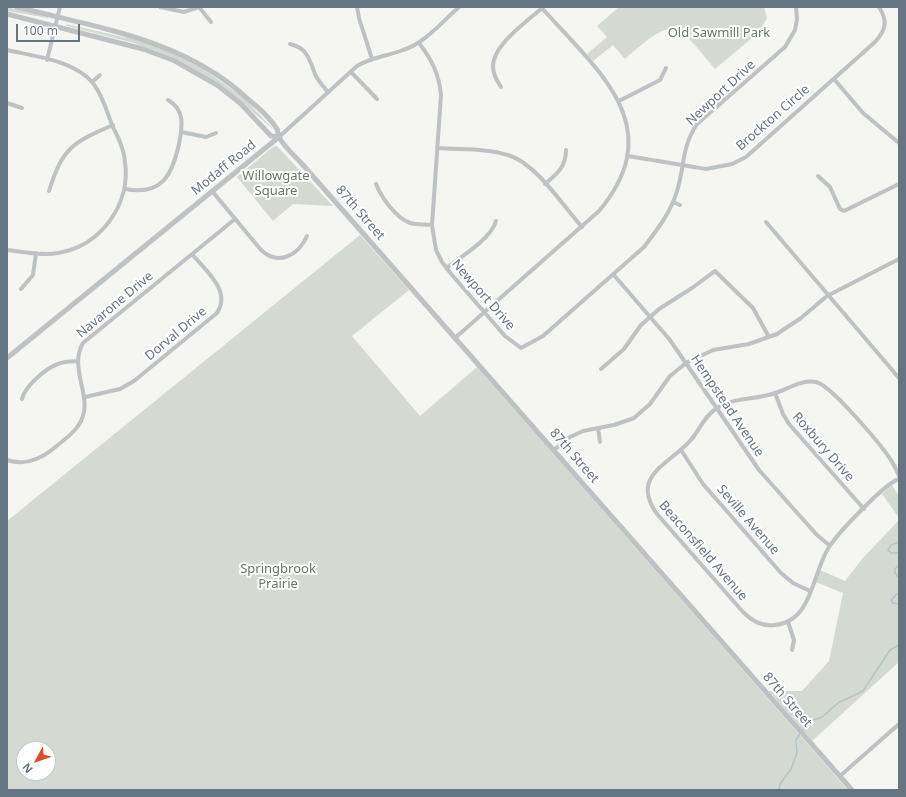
<!DOCTYPE html>
<html>
<head>
<meta charset="utf-8">
<style>
	body { margin:0 }
	#map { position:relative; width:906px; height:797px; overflow:hidden; background:#f5f5f1; font-family:"Noto Sans",sans-serif }
	canvas { display:block }
	.frame { position:absolute; inset:0; border:8px solid #657582; pointer-events:none }
	.north { position:absolute; left:16px; top:741px; width:40px; height:40px; box-sizing:border-box; background:#fff; border:1px solid #c1c8cd; border-radius:50%; rotate:230deg; font-size:11px; font-weight:700; line-height:16px; text-align:center; color:#657582 }
	.north::after { content:''; display:block; margin:auto; width:14px; height:18px; background:#df4f27; clip-path:polygon(50% 0,100% 100%,50% 72%,0 100%) }
	.scale { position:absolute; left:16px; top:24px; width:64px; height:18px; box-sizing:border-box; border:2px solid #657582; border-top:0; padding-left:5px; font-size:12px; line-height:14px; white-space:nowrap; color:#657582; -webkit-text-stroke:3px #fff; paint-order:stroke }
</style>
</head>
<body>
<div id="map">
<canvas width="906" height="797"></canvas>
<div class="frame"></div>
<div class="north">N</div>
<div class="scale">100 m</div>
</div>
<script>
const ctx = document.querySelector('canvas').getContext('2d');
ctx.lineJoin = 'round';
function paint(path, color) { ctx.fillStyle = color; ctx.fill(path, 'evenodd'); }
function trace(path, color, width, dash) { ctx.strokeStyle = color; ctx.lineWidth = width; ctx.lineCap = dash ? 'butt' : 'round'; ctx.setLineDash(dash || []); ctx.stroke(path); }
function label(font, color, halo, rows, align = 'center') {
  ctx.font = font + ' "Noto Sans",sans-serif'; ctx.lineWidth = 4; ctx.setLineDash([]); ctx.textBaseline = 'middle'; ctx.strokeStyle = halo; ctx.fillStyle = color; for (const [text, x, y, turn = 0] of rows) {
    ctx.save(); ctx.translate(x, y); ctx.rotate((+turn || 0) * Math.PI / 180); ctx.textAlign = isNaN(turn) ? turn : align; if (halo) ctx.strokeText(text, 0, 0); ctx.fillText(text, 0, 0); ctx.restore();
  }
}
paint(new Path2D(`
	M7,7L48,17V18L7,11Z
	M619,7H764L767,18L758,33L715,69C675,21 675,15 625,59L613,45L593,61L587,54L607,37L597,26Z
	M66,24L141,41L162,48L202,68L243,97L274,130L221,85L179,60L134,43L67,26Z
	M277,146L333,206L293,204L273,221L237,177L273,147Z
	M360,235L409,290L352,336L420,416L477,367L848,790H7V521ZM24,749H48V773H24Z
	M892,485L899,496V518L882,494Z
	M899,520V662L812,741L769,691H802L829,661L843,593L816,582L820,570L845,581L863,558Z`), '#d4dad1');
trace(new Path2D(`
	M899,542L891,545L888,550L891,553H899
	M899,565L895,569V573L899,578
	M899,592L891,600L893,603L899,604
	M779,790L780,784L791,769L797,753L796,740L801,732L811,721L822,717L838,703L863,691L890,650L899,645`), '#b6c3c7', 1.5);
trace(new Path2D(`
	M160,7L184,12L199,7
	M199,7L211,22
	M357,7L359,18L372,59
	M419,43C432,60 439,74 441,95L432,225L436,250L442,262L452,275L505,336L521,348L543,336L644,247C657,230 671,212 677,191C685,166 681,148 697,124L785,47L795,30L797,19L796,7
	M290,44C307,48 309,58 315,74C318,81 323,86 328,92
	M7,50C33,56 65,59 87,77C100,88 106,109 112,125C118,137 124,149 125,162C131,204 101,246 58,253C42,256 24,252 7,250
	M47,60L60,7
	M351,72L377,99
	M834,79L863,113L899,143
	M92,82L100,75
	M501,87C497,81 493,74 493,67C492,45 528,21 542,8
	M619,101L660,80L666,68
	M7,103L22,108
	M181,132L206,137L216,133
	M279,137L357,66C372,57 388,56 403,50C425,43 442,22 459,7
	M437,148C460,150 486,148 508,155C537,164 562,205 582,227
	M628,156L706,169L732,164L746,157L875,42C886,30 888,21 879,7
	M818,176L830,187L840,209L844,211L899,184
	M376,184C381,197 396,218 410,223C417,225 425,224 432,225
	M545,184C557,174 566,167 566,150
	M125,189C161,196 172,176 179,144C182,128 186,110 168,100
	M49,191C63,147 72,143 113,125
	M212,191L261,250C278,266 298,256 307,236
	M673,202L680,205
	M766,222L899,378
	M446,268C461,257 491,239 496,221
	M613,274L670,340L759,470L816,534L830,546
	M21,289L33,275L36,253
	M455,338L599,211C670,126 598,71 541,7
	M601,369L624,349L641,325L659,309L692,288L715,271L753,308L769,337
	M775,393L783,414L789,424L864,509
	M85,397L120,389L134,381L217,313C232,291 205,270 192,254
	M22,399C25,386 46,368 58,364C64,361 71,362 77,361
	M598,428L600,442
	M554,450L570,437L583,431L614,425L634,418L650,404L670,376L686,363L713,350L749,344L777,334L801,318L827,296L899,259
	M681,450L703,484L781,573L793,583L810,591
	M7,460C24,466 39,460 53,449C61,442 72,435 78,426C97,400 67,370 83,343L235,219
	M899,476C897,471 894,465 891,460C881,445 831,385 816,382C802,379 788,389 775,393C756,400 734,397 717,408C704,416 700,430 690,441C668,465 630,476 657,514L743,612C752,621 762,627 775,625C813,621 812,573 829,547C839,532 884,484 899,479
	M788,622L794,640L792,650
	M840,776L899,724`), '#bec2c5', 4);
trace(new Path2D(`
	M17,7C99,28 186,40 249,100C259,108 270,118 277,129C278,131 278,135 279,137C284,147 296,157 303,165L852,790
	M7,14L143,49L175,61L217,85L240,103L271,136L279,137
	M7,358L279,137`), '#bec2c5', 5);
label('13px', '#687963', '#fff', [
	["Old Sawmill Park",719,33],
	["Willowgate",276,176],
	["Square",276,191],
	["Springbrook",278,569],
	["Prairie",278,584]
]);
label('13px', '#657582', '#fff', [
	["Newport Drive",721,93,-43],
	["Brockton Circle",773,118,-41],
	["Modaff Road",224,168,-39],
	["87th Street",360,213,49],
	["Newport Drive",483,295,49],
	["Navarone Drive",115,305,-40],
	["Dorval Drive",176,334,-40],
	["Hempstead Avenue",727,406,56],
	["Roxbury Drive",823,447,49],
	["87th Street",574,456,49],
	["Seville Avenue",748,520,49],
	["Beaconsfield Avenue",703,551,49],
	["87th Street",787,700,49]
]);
</script>
</body>
</html>
